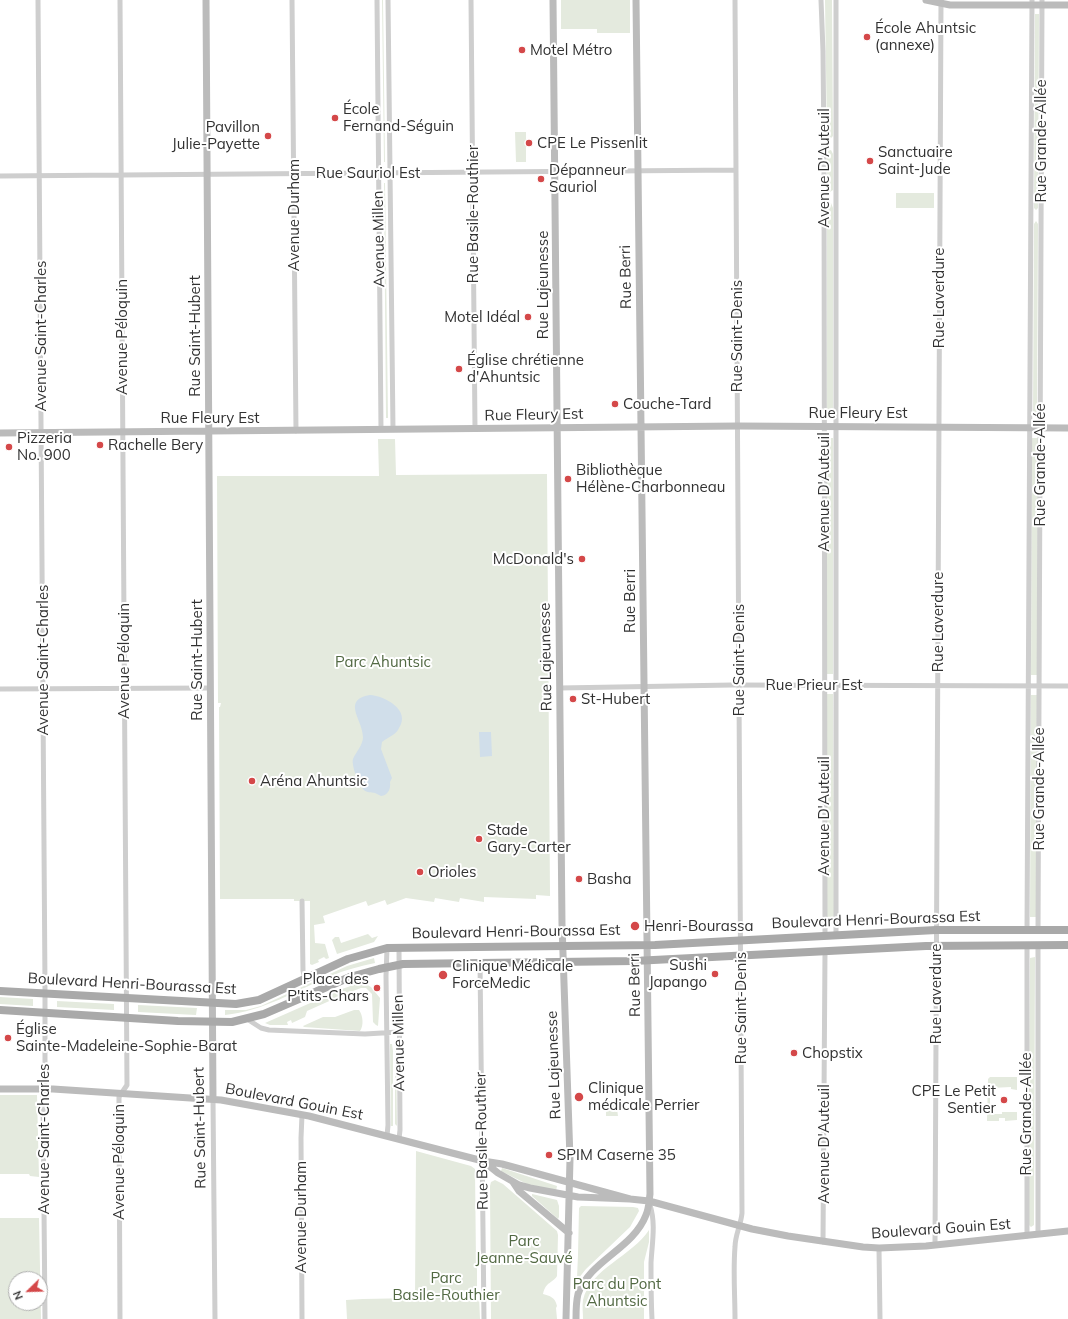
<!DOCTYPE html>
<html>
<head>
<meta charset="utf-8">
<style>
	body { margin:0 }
	#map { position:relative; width:1068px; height:1319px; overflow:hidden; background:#fff; font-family:Mulish,sans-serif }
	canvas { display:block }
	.north { position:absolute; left:8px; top:1271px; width:40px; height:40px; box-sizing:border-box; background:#fff; border:1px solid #adadad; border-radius:50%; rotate:247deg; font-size:11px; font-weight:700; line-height:16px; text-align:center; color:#313131 }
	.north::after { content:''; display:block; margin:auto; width:14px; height:18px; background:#d44849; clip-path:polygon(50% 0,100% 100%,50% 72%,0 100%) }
</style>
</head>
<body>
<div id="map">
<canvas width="1068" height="1319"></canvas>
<div class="north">N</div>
</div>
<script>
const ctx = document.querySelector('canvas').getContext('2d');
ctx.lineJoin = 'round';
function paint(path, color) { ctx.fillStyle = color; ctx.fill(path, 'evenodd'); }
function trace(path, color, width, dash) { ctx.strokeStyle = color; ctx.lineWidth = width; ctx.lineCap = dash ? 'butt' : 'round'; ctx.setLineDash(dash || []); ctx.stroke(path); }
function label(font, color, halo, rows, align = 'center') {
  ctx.font = font + ' Mulish,sans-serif'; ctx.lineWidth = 4; ctx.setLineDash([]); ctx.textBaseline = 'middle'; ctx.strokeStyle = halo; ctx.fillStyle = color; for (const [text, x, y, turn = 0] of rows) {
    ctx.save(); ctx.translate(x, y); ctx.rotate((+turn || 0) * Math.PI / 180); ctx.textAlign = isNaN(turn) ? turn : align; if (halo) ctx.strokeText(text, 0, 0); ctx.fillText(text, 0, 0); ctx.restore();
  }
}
paint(new Path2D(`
	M382,0H383L385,162H384Z
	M561,0H630V33H597V29H561Z
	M825,0H832L833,136L830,139L827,136Z
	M1035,14H1039L1038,208L1036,210L1034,208Z
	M515,132H526V162H516Z
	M831,150L833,154V190L830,192L827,189V154L828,151Z
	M384,183H385L388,418H386Z
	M896,193H934V208H896Z
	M831,203L833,208V410L830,413L828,412L827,409V206L828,204Z
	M1036,221L1038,224L1037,416H1033L1034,224Z
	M827,438H833V674H827Z
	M1032,438H1038L1037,675H1031Z
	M378,439H395L396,475L547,474L550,896L536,895V899L484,897V902L460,898L459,902L435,898L434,902L406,898L387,905L385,900L368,906L366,901L323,916L325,923L314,925L315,943L325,944L329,958L326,959L324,957L318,960L319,962L312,965L310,964V901H294V899H220L219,707H220L221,703H218L217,476H379Z
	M827,694H833L834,924H827Z
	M1031,695H1037L1036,917H1030Z
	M368,934L372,938L378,936L374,942L337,954L332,940L335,937H339L341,943Z
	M1035,957L1034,1225L1031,1227L1028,1224L1030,958Z
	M374,958L375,963C360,966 345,970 331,976C295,991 264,1011 225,1015V1010H246L261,1006L347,966Z
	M362,982L371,987L380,998L378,1026L376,1025L373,1022L372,994L366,988H361L345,994L307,1011L305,1017L292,1023L291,1020L287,1022L288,1025H270L265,1023L342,989Z
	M0,997L33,999V1006L0,1004Z
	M57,1001L114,1004V1010L57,1007Z
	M138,1005L197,1008L196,1015L138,1012Z
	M354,1010H359C363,1015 364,1026 360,1031L304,1027L303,1026L323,1017H335Z
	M390,1044H392L393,1051V1126H391Z
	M395,1044H396L397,1126L395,1124Z
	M990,1077H1017V1090L1011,1089V1087L991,1088V1094H990V1114H1002V1112H1017V1120L1005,1121V1118H999V1121H987L988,1079Z
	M0,1095H37L39,1177L30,1176L29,1174H0Z
	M606,1101H616L618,1116H606Z
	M416,1151L471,1166L475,1169L476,1263L477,1264V1292L479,1295L480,1319H347L346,1300L363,1299L415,1298Z
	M502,1168L557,1186L556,1191L527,1184L501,1171Z
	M495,1180L503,1184L557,1231L558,1235L557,1276C552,1284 546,1281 543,1294C550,1296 555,1297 557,1306L556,1308L557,1319H491L490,1186L491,1182Z
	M532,1194L557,1200L559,1206V1217L558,1219L532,1196Z
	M581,1206L633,1207L638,1208L639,1211L630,1227L586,1269L578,1279L577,1278L578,1255L579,1208Z
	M0,1218H39L41,1319H0ZM16,1279H40V1303H16Z
	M649,1230V1242L644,1262V1319H583C583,1313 582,1306 583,1300C590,1269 632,1256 649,1230Z`), '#e4eade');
paint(new Path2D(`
	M370,695C385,696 411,710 399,728C396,735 388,737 382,742L381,749L392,778L390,782C391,789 388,795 381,796C379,795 377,794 375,793C371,792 367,793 364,790C359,786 351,765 353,759C356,752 363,745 363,737C363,720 341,700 370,695Z
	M479,732H491L492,756L480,757Z`), '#d0deea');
trace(new Path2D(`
	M38,0L45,985V1081L43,1097L45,1319
	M120,0L127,1085L119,1097V1102L120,1319
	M292,0L296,431
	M377,0L381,429
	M388,0L393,429
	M471,0L475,428
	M735,0L742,1213C741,1225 735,1235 735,1247C733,1271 735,1295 735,1319
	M821,0L823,51L824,150L825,936
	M836,0V935
	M0,176L736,170
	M560,688L732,685L1068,686
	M0,689L210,688
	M302,901L303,971L305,979
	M1027,930L1032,0
	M1038,930L1042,0
	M399,947L400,1130L399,1139
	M387,948L386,976L388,1125L387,1136
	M480,962L484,1319
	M247,1019L261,1028L269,1030L365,1034L399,1032
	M213,1099L215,1319
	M650,1205C656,1224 652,1243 651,1263C651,1282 651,1300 652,1319
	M1038,1234V945
	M1027,1236V945
	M823,1242L825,951
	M935,1245L941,1
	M879,1248L880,1319
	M302,1319L301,1138L302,1115`), '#cecece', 5);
trace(new Path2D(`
	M206,0L213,1099
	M553,0L562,924L570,1159L566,1319
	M926,0L950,5H1068
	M0,433L738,426L1068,428
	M0,1089H53L221,1100L309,1116L483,1161L502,1164L630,1199
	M483,1161L498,1173L519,1185L530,1188L578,1197L630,1199L649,1201L752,1229L788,1236L863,1247L879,1248L926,1246L1068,1231
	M513,1182L519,1191L569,1233
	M576,1319C576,1311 576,1302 578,1294C590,1260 633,1249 646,1215C649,1208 649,1201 650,1194L636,0`), '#bbb', 7);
trace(new Path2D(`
	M0,991L236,1004L259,1000L348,959L387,948L655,945L936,930H1068
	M0,1010L178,1021L232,1022L264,1014L350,977L379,969L403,964L634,961L926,946L1068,945`), '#a9a9a9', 8);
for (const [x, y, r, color] of [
	[867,37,4,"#d44849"],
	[522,50,4,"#d44849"],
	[335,118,4,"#d44849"],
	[268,136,4,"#d44849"],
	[529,143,4,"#d44849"],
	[870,161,4,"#d44849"],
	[541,179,4,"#d44849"],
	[528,317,4,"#d44849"],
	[459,369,4,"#d44849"],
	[615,404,4,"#d44849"],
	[100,445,4,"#d44849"],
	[9,447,4,"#d44849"],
	[568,479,4,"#d44849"],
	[582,559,4,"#d44849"],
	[573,699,4,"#d44849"],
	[252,781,4,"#d44849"],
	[479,839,4,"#d44849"],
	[420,872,4,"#d44849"],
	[579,879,4,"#d44849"],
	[635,926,5,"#d44849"],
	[715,974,4,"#d44849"],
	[443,975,5,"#d44849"],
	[377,988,4,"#d44849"],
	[8,1038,4,"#d44849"],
	[794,1053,4,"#d44849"],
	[579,1097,5,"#d44849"],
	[1004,1100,4,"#d44849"],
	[549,1155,4,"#d44849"]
]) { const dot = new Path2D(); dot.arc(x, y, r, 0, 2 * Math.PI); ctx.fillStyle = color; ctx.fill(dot); trace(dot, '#fff', 1.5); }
label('15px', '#313131', '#fff', [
	["École Ahuntsic",875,28],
	["(annexe)",875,45],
	["Motel Métro",530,50],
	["École",343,109],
	["Fernand-Séguin",343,126],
	["Pavillon",260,127,"right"],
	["Julie-Payette",260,144,"right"],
	["CPE Le Pissenlit",537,143],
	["Sanctuaire",878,152],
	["Saint-Jude",878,169],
	["Dépanneur",549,170],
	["Sauriol",549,187],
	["Motel Idéal",520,317,"right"],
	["Église chrétienne",467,360],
	["d'Ahuntsic",467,377],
	["Couche-Tard",623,404],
	["Pizzeria",17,438],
	["No. 900",17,455],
	["Rachelle Bery",108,445],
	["Bibliothèque",576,470],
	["Hélène-Charbonneau",576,487],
	["McDonald's",574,559,"right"],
	["St-Hubert",581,699],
	["Aréna Ahuntsic",260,781],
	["Stade",487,830],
	["Gary-Carter",487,847],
	["Orioles",428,872],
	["Basha",587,879],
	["Henri-Bourassa",644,926],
	["Sushi",707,965,"right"],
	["Japango",707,982,"right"],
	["Clinique Médicale",452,966],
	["ForceMedic",452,983],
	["Place des",369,979,"right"],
	["P'tits-Chars",369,996,"right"],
	["Église",16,1029],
	["Sainte-Madeleine-Sophie-Barat",16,1046],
	["Chopstix",802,1053],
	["Clinique",588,1088],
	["médicale Perrier",588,1105],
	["CPE Le Petit",996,1091,"right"],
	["Sentier",996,1108,"right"],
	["SPIM Caserne 35",557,1155]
], 'left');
label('15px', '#313131', '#fff', [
	["Rue Grande-Allée",1041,141,-90],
	["Avenue D'Auteuil",824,168,-90],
	["Rue Sauriol Est",368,173],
	["Rue Basile-Routhier",473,214,-90],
	["Avenue Durham",294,215,-90],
	["Avenue Millen",379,239,-91],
	["Rue Berri",626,277,-91],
	["Rue Lajeunesse",543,285,-90],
	["Rue Laverdure",939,298,-90],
	["Avenue Saint-Charles",41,336,-90],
	["Rue Saint-Hubert",195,336,-90],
	["Rue Saint-Denis",737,336,-90],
	["Avenue Péloquin",122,337,-90],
	["Rue Fleury Est",858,413],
	["Rue Fleury Est",534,415,-1],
	["Rue Fleury Est",210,418],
	["Rue Grande-Allée",1040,465,-90],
	["Avenue D'Auteuil",824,492,-90],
	["Rue Berri",630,601,-90],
	["Rue Laverdure",938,622,-90],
	["Rue Lajeunesse",546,657,-91],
	["Avenue Saint-Charles",43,660,-90],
	["Rue Saint-Hubert",197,660,-90],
	["Rue Saint-Denis",739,660,-90],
	["Avenue Péloquin",124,661,-90],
	["Rue Prieur Est",814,685],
	["Rue Grande-Allée",1039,789,-90],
	["Avenue D'Auteuil",824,816,-90],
	["Boulevard Henri-Bourassa Est",876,920,-2],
	["Boulevard Henri-Bourassa Est",516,932,-1],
	["Boulevard Henri-Bourassa Est",132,984,3],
	["Rue Berri",635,985,-91],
	["Rue Laverdure",936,994,-90],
	["Rue Saint-Denis",741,1008,-90],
	["Avenue Millen",399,1043,-91],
	["Rue Lajeunesse",554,1065,-92],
	["Boulevard Gouin Est",294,1102,11],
	["Rue Grande-Allée",1026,1114,-90],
	["Rue Saint-Hubert",200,1128,-91],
	["Avenue Saint-Charles",44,1139,-90],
	["Rue Basile-Routhier",482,1141,-91],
	["Avenue D'Auteuil",824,1144,-90],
	["Avenue Péloquin",119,1162,-90],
	["Avenue Durham",301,1217,-90],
	["Boulevard Gouin Est",941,1229,-4]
]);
label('15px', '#526943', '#fff', [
	["Parc Ahuntsic",383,662],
	["Parc",524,1241],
	["Jeanne-Sauvé",524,1258],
	["Parc",446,1278],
	["Basile-Routhier",446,1295],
	["Parc du Pont",617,1284],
	["Ahuntsic",617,1301]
]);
</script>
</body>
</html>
